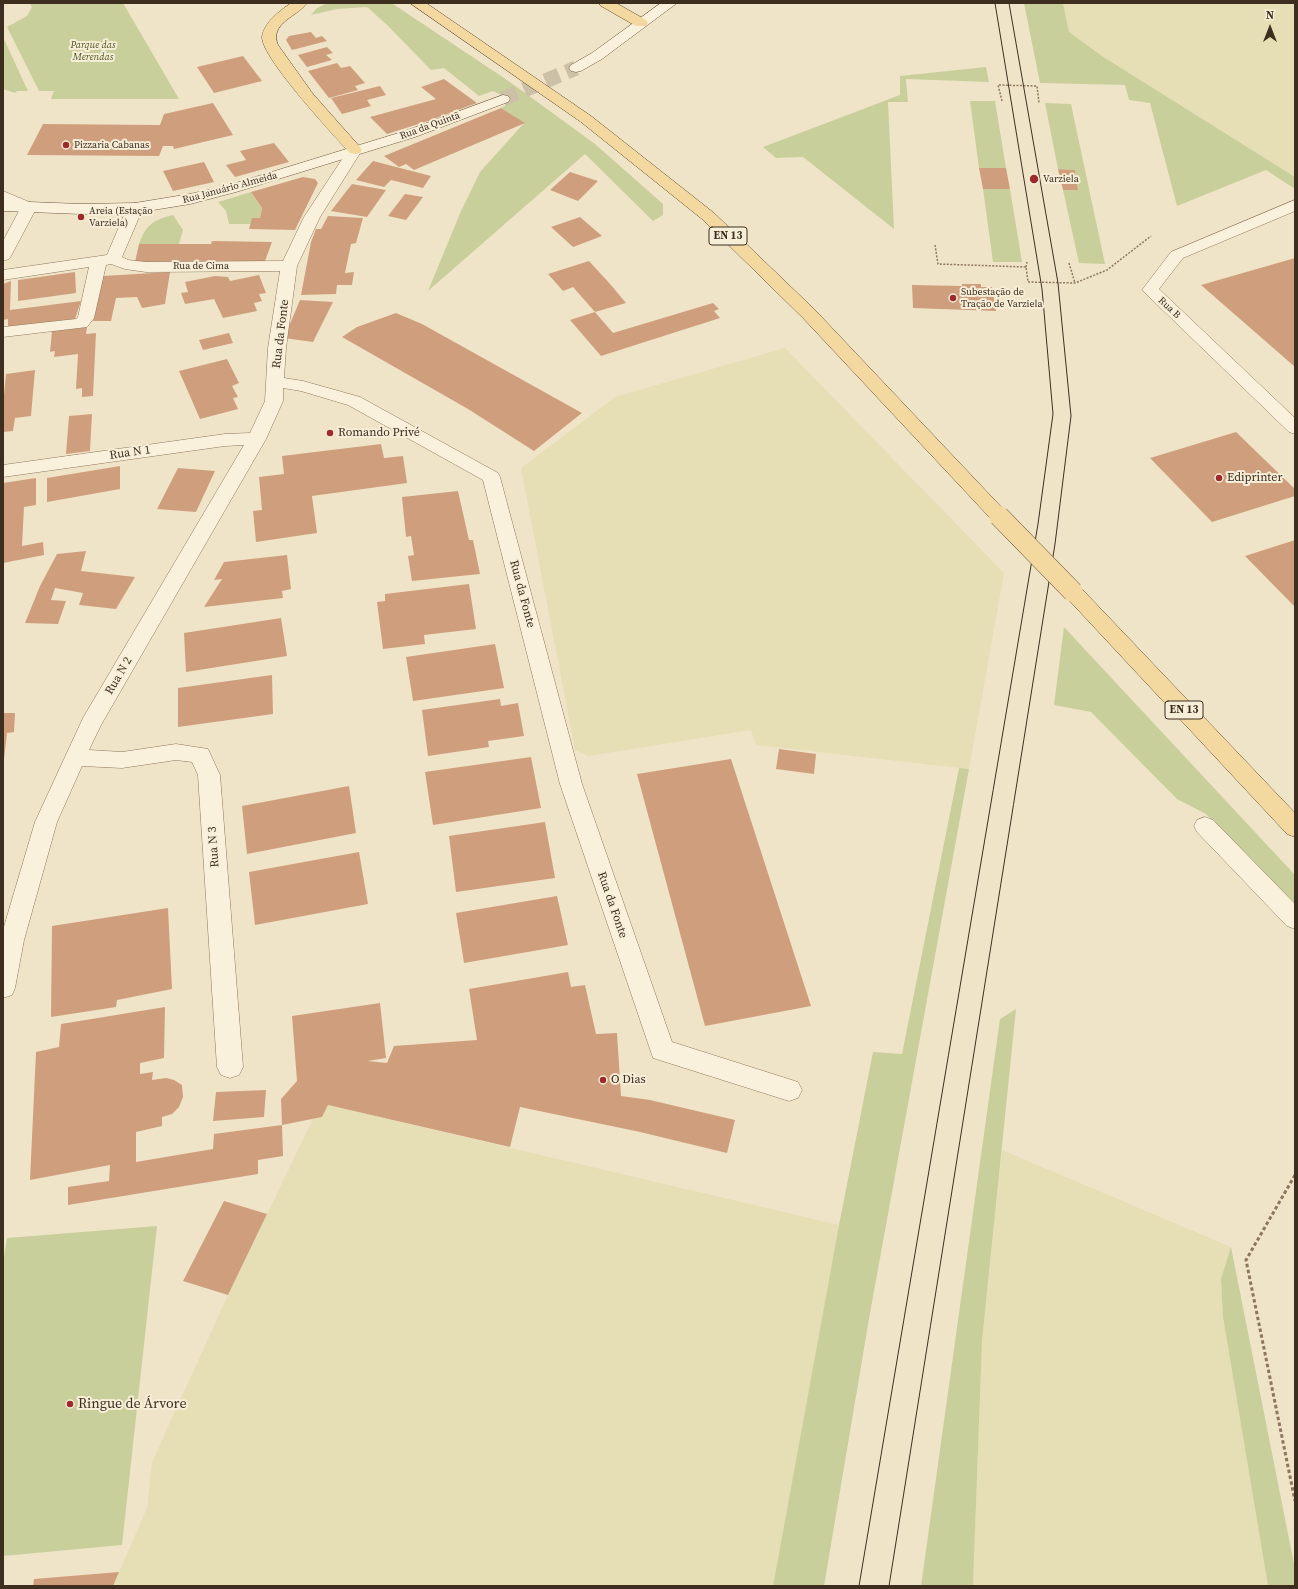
<!DOCTYPE html>
<html>
<head>
<meta charset="utf-8">
<style>
	body { margin:0 }
	#map { position:relative; width:1298px; height:1589px; overflow:hidden; background:#f0e4c8; font-family:"Source Serif 4",serif }
	canvas { display:block }
	.frame { position:absolute; inset:0; border:4px solid #3d2e20; pointer-events:none }
	.north { position:absolute; left:1250px; top:8px; width:40px; height:40px; -webkit-text-stroke:3px #f7eed8; paint-order:stroke; rotate:0deg; font-size:11px; font-weight:700; line-height:16px; text-align:center; color:#3d2e20 }
	.north::after { content:''; display:block; margin:auto; width:14px; height:18px; background:#3d2e20; clip-path:polygon(50% 0,100% 100%,50% 72%,0 100%) }
</style>
</head>
<body>
<div id="map">
<canvas width="1298" height="1589"></canvas>
<div class="frame"></div>
<div class="north">N</div>
</div>
<script>
const ctx = document.querySelector('canvas').getContext('2d');
ctx.lineJoin = 'round';
function paint(path, color) { ctx.fillStyle = color; ctx.fill(path, 'evenodd'); }
function trace(path, color, width, dash) { ctx.strokeStyle = color; ctx.lineWidth = width; ctx.lineCap = dash ? 'butt' : 'round'; ctx.setLineDash(dash || []); ctx.stroke(path); }
function label(font, color, halo, rows, align = 'center') {
  ctx.font = font + ' "Source Serif 4",serif'; ctx.lineWidth = 4; ctx.setLineDash([]); ctx.textBaseline = 'middle'; ctx.strokeStyle = halo; ctx.fillStyle = color; for (const [text, x, y, turn = 0] of rows) {
    ctx.save(); ctx.translate(x, y); ctx.rotate((+turn || 0) * Math.PI / 180); ctx.textAlign = isNaN(turn) ? turn : align; if (halo) ctx.strokeText(text, 0, 0); ctx.fillText(text, 0, 0); ctx.restore();
  }
}
paint(new Path2D(`
	M1063,3H1295V177L1102,56L1069,32Z
	M785,348L1004,573L969,769L756,745L751,730L588,756L575,750L521,468L615,397Z
	M328,1105L839,1225L773,1586H113L147,1508L152,1462L228,1295L313,1119L322,1117Z
	M1002,1150L1231,1247L1221,1279L1223,1317L1268,1586H973L982,1341Z`), '#e6deb5');
paint(new Path2D(`
	M29,3H123L179,99H51L54,91H39L7,27L27,16L32,7Z
	M327,3L393,4L510,82L595,144L663,204V215L653,221L585,154L428,291L461,211L480,172L524,123L501,108L513,101L493,91L479,96L444,68L431,70L387,25L367,7L337,9L311,15L317,8Z
	M1024,3H1063L1069,32L1102,56L1295,177V189L1266,170L1177,206L1150,103L1129,100L1125,85L1040,83Z
	M3,37L28,91H17L15,93L3,89Z
	M986,67L989,82L906,79L908,102H888L894,229L803,157L776,158L763,147L900,95V76Z
	M970,101H995L1006,168H979Z
	M1045,103L1071,104L1105,264L1079,263L1063,190H1078L1075,170L1058,169Z
	M983,189H1010L1022,262H993Z
	M251,192L262,208L260,218L251,224H229L226,211L218,202Z
	M173,215L183,230L179,244H139C146,224 154,220 173,215Z
	M1064,627L1295,875V905L1206,814L1177,799L1091,712L1054,705Z
	M959,768L969,769L870,1313L824,1586H773L839,1225L873,1052L902,1054Z
	M1016,1009L982,1341L973,1586H921L1000,1019Z
	M157,1226L122,1545L3,1556V1263L7,1238Z
	M1231,1247L1295,1569V1586H1268L1223,1317L1221,1279Z`), '#c9cf9b');
paint(new Path2D(`
	M311,32L316,38L322,36L327,41L292,50L286,40L289,36Z
	M327,47L333,53L326,55L332,60L307,67L298,55Z
	M243,56L262,81L214,93L197,67Z
	M337,63L341,68L350,66L365,83L355,86L358,90L329,98L308,71Z
	M444,79L477,103L431,120L387,134L370,117L436,99L421,87Z
	M380,86L386,95L367,100L371,106L342,114L331,98Z
	M213,103L233,135L174,149L173,146H163L159,156L27,155L43,124L160,125L164,114Z
	M501,108L525,123L414,170L406,164L399,167L384,156Z
	M274,143L289,162L235,177L226,165L246,160L240,151Z
	M373,161L431,176L423,188L391,180L384,187L356,180Z
	M204,162L214,182L173,191L163,171Z
	M979,168H1006L1010,189H983Z
	M1058,169L1075,170L1078,190H1063Z
	M570,172L598,181L578,201L550,190Z
	M303,177L315,179L318,183L295,230L249,229L252,218H260L262,208L251,192Z
	M352,184L386,190L367,217L331,211Z
	M405,194L423,197L406,220L388,216Z
	M328,216L363,218L356,243L351,244L345,273L354,272L352,285H337L336,294L301,295L311,242L316,229H321Z
	M580,217L602,236L573,247L551,227Z
	M212,241L272,242L265,261L135,262L139,244H211Z
	M1295,258V367L1201,285Z
	M589,261L611,285L626,303L595,312L573,287L563,291L548,274Z
	M75,272L76,293L18,301V280Z
	M170,272L165,304L142,308L137,297L116,298L111,321H93L103,276Z
	M259,275L266,293L259,294L262,301L254,303L257,311L223,318L214,299L185,304L181,293L188,292L185,282L215,276L228,277L230,281Z
	M11,281L10,310L81,301L75,319L8,327V319L3,320V284Z
	M962,284H981V287H992L996,311L913,308L912,285L962,286Z
	M300,300L333,302L313,342L284,338Z
	M713,303L719,309L714,311L720,318L601,356L570,320L595,312L613,333Z
	M396,313L422,324L582,413L534,451L468,409L342,337L357,327Z
	M87,327L86,334L96,333L93,396L82,397V388L76,389L78,354L54,357L55,351L50,352L52,331Z
	M229,333L233,343L203,350L199,340Z
	M227,359L239,383L232,386L238,397L233,398L238,409L200,419L179,371Z
	M35,370L31,416L15,418L13,431L3,432V406L6,374Z
	M92,414L90,451L66,454L69,416Z
	M1236,432L1295,489V496L1212,522L1150,458Z
	M381,444L384,458L403,456L407,483L312,496L317,533L256,542L253,511L262,510L259,477L284,474L282,456Z
	M120,466V489L47,502V478Z
	M178,468L215,471L196,512L157,509Z
	M36,478V505L24,507L22,546L43,542L44,555L3,563V483Z
	M458,491L469,540H473L480,574L412,581L408,556L414,555L411,536L406,537L402,497Z
	M1295,540V607L1245,556Z
	M86,551L81,571L135,577L116,609L79,605L83,593L55,588L51,600L66,601L58,624L25,623L40,586L57,554Z
	M287,555L291,589L282,591L283,598L204,607L222,579L214,580L224,562Z
	M469,584L476,629L424,635L425,644L383,649L377,602L385,601V594Z
	M281,618L287,656L186,672L184,633Z
	M495,644L504,688L413,701L406,657Z
	M272,675L273,714L178,727V688Z
	M500,699L501,706L518,703L524,736L488,741L489,747L428,756L422,710Z
	M3,713H15L14,732L7,733L4,759Z
	M779,749L816,754L814,774L776,769Z
	M531,757L541,808L433,825L425,772Z
	M731,759L811,1006L705,1026L637,774Z
	M349,786L356,833L247,854L242,806Z
	M545,822L555,878L456,892L449,836Z
	M359,852L368,904L255,925L249,872Z
	M557,896L568,945L464,963L456,913Z
	M168,908L172,989L117,1000L116,1007L51,1017L52,926Z
	M568,972L571,987L585,985L596,1034L617,1033L621,1096L650,1100L735,1120L727,1153L640,1132L520,1107L510,1147L328,1105L322,1117L282,1125L283,1156L258,1160V1174L68,1205V1187L109,1181L110,1165L30,1180L36,1052L59,1047L61,1024L165,1007L164,1058L140,1063V1074L153,1072L152,1080L166,1078L174,1080L182,1085L183,1097L179,1107L172,1114L162,1117V1126L136,1132V1162L213,1149L214,1134L282,1125L281,1099L297,1081L292,1016L380,1003L386,1058L368,1061L387,1063L394,1046L477,1040L469,989Z
	M266,1090L264,1117L213,1121L216,1092Z
	M224,1201L267,1214L228,1295L183,1281Z
	M119,1572L113,1586H33L34,1579Z`), '#cf9f7d');
trace(new Path2D(`
	M503,99L576,68`), '#ccc0a6', 15, [15, 8]);
const street = new Path2D(`
	M355,146L360,147L362,150L320,217L297,266L286,348L284,378L303,381L360,397L498,473L500,477L582,784L672,1042L798,1082L802,1090L798,1098L789,1101L653,1058L560,784L483,480L348,405L301,391L283,388V401L266,439L101,725L89,750L122,752L176,744L208,749L220,775L243,1067L239,1075L230,1078L221,1075L217,1067L198,775L192,762L176,760L122,768L82,766L57,822L24,940L15,988L12,995L3,998V930L35,822L83,718L244,445L225,446L3,477V465L225,434L250,433L265,401L268,348L280,271L146,272L125,269L111,264L106,265L94,318L87,327L3,337V327L76,319L78,317L89,267L3,280V270L107,255L127,208L130,205L135,203L140,205L143,208L122,257L128,260L146,262L283,261L304,217L350,147Z
	M3,191L34,204L37,207L11,256L9,259L3,261V241L20,209L3,202Z
	M1295,200V211L1183,258L1159,289L1295,418V434L1289,432L1142,290L1171,252Z
	M1205,817L1213,820L1295,904V929L1287,926L1197,832L1194,826L1197,820Z`);
const secondary = new Path2D(`
	M661,3H677L602,59L581,71L576,72L571,71L569,68L571,65L592,53Z
	M503,95L508,96L510,99L508,102L415,137L236,192L190,204L135,213L81,214L3,211V201L81,204L135,203L190,194L226,186L405,131Z`);
const primary = new Path2D(`
	M291,3H307C297,17 269,23 278,45L313,94L360,147L362,150L360,153L355,154L350,153C334,136 261,57 262,37C264,22 280,11 291,3Z
	M410,3H426L591,116L714,213L815,310L1006,512L1008,516L1006,520L999,522L992,520L803,318L702,219L581,122Z
	M599,3H616L646,20L648,23L646,26H636L601,6Z
	M1073,585L1080,587L1295,813V837L1287,834L1066,597L1063,592L1066,587Z`);
trace(street, '#8d765c', 1);
trace(secondary, '#6f573f', 1);
trace(primary, '#5b4430', 1);
trace(new Path2D(`
	M1002,101L998,85L1037,86L1039,103
	M935,245L938,264L1026,267L1028,282L1075,283L1107,270L1151,236
	M1069,263L1075,283
	M1026,267L1027,262`), '#8d765c', 1.5, [2, 1.5]);
trace(new Path2D(`
	M1295,1175L1246,1260L1295,1501`), '#8d765c', 3, [3.5, 2.5]);
paint(street, '#faf1dc');
paint(secondary, '#faf1dc');
paint(primary, '#f3d9a0');
trace(new Path2D(`
	M859,1586L1038,524L1053,414L1042,289L995,3
	M889,1586L1055,544L1071,416L1058,283L1009,3`), '#3d2e20', 1);
const primaryBridge = new Path2D(`
	M999,516L1073,592`);
trace(primaryBridge, '#5b4430', 21, []);
trace(primaryBridge, '#f3d9a0', 20);
for (const [x, y, r, color] of [
	[66,145,4,"#9e2a2b"],
	[1034,179,5,"#9e2a2b"],
	[81,217,4,"#9e2a2b"],
	[953,298,4,"#9e2a2b"],
	[330,433,4,"#9e2a2b"],
	[1219,478,4,"#9e2a2b"],
	[603,1080,4,"#9e2a2b"],
	[70,1404,4,"#9e2a2b"]
]) { const dot = new Path2D(); dot.arc(x, y, r, 0, 2 * Math.PI); ctx.fillStyle = color; ctx.fill(dot); trace(dot, '#f7eed8', 1.5); }
label('italic 10px', '#4d5a26', '#f7eed8', [
	["Parque das",93,45],
	["Merendas",93,57]
]);
label('10px', '#3d2e20', '#f7eed8', [
	["Rua da Quintã",430,126,-20],
	["Rua Januário Almeida",230,188,-15],
	["Rua de Cima",201,266],
	["Rua B",1169,308,43]
]);
label('10px', '#3d2e20', '#f7eed8', [
	["Pizzaria Cabanas",74,145],
	["Varziela",1043,179],
	["Areia (Estação",89,211],
	["Varziela)",89,223],
	["Subestação de",961,292],
	["Tração de Varziela",961,304]
], 'left');
for (const [x, y, w] of [
	[728,236,38],
	[1184,710,38]
]) { const box = new Path2D(); box.roundRect(x - w / 2, y - 9, w, 18, 3); ctx.fillStyle = '#f7eed8'; ctx.fill(box); trace(box, '#3d2e20', 1); }
label('bold 11px', '#3d2e20', null, [
	["EN 13",728,236],
	["EN 13",1184,710]
]);
label('12px', '#3d2e20', '#f7eed8', [
	["Rua da Fonte",281,334,-83],
	["Rua N 1",130,453,-8],
	["Rua da Fonte",522,594,75],
	["Rua N 2",119,676,-60],
	["Rua N 3",214,847,-94],
	["Rua da Fonte",612,905,71]
]);
label('12px', '#3d2e20', '#f7eed8', [
	["Romando Privé",338,433],
	["Ediprinter",1227,478],
	["O Dias",611,1080]
], 'left');
label('14px', '#3d2e20', '#f7eed8', [
	["Ringue de Árvore",78,1404]
], 'left');
</script>
</body>
</html>
